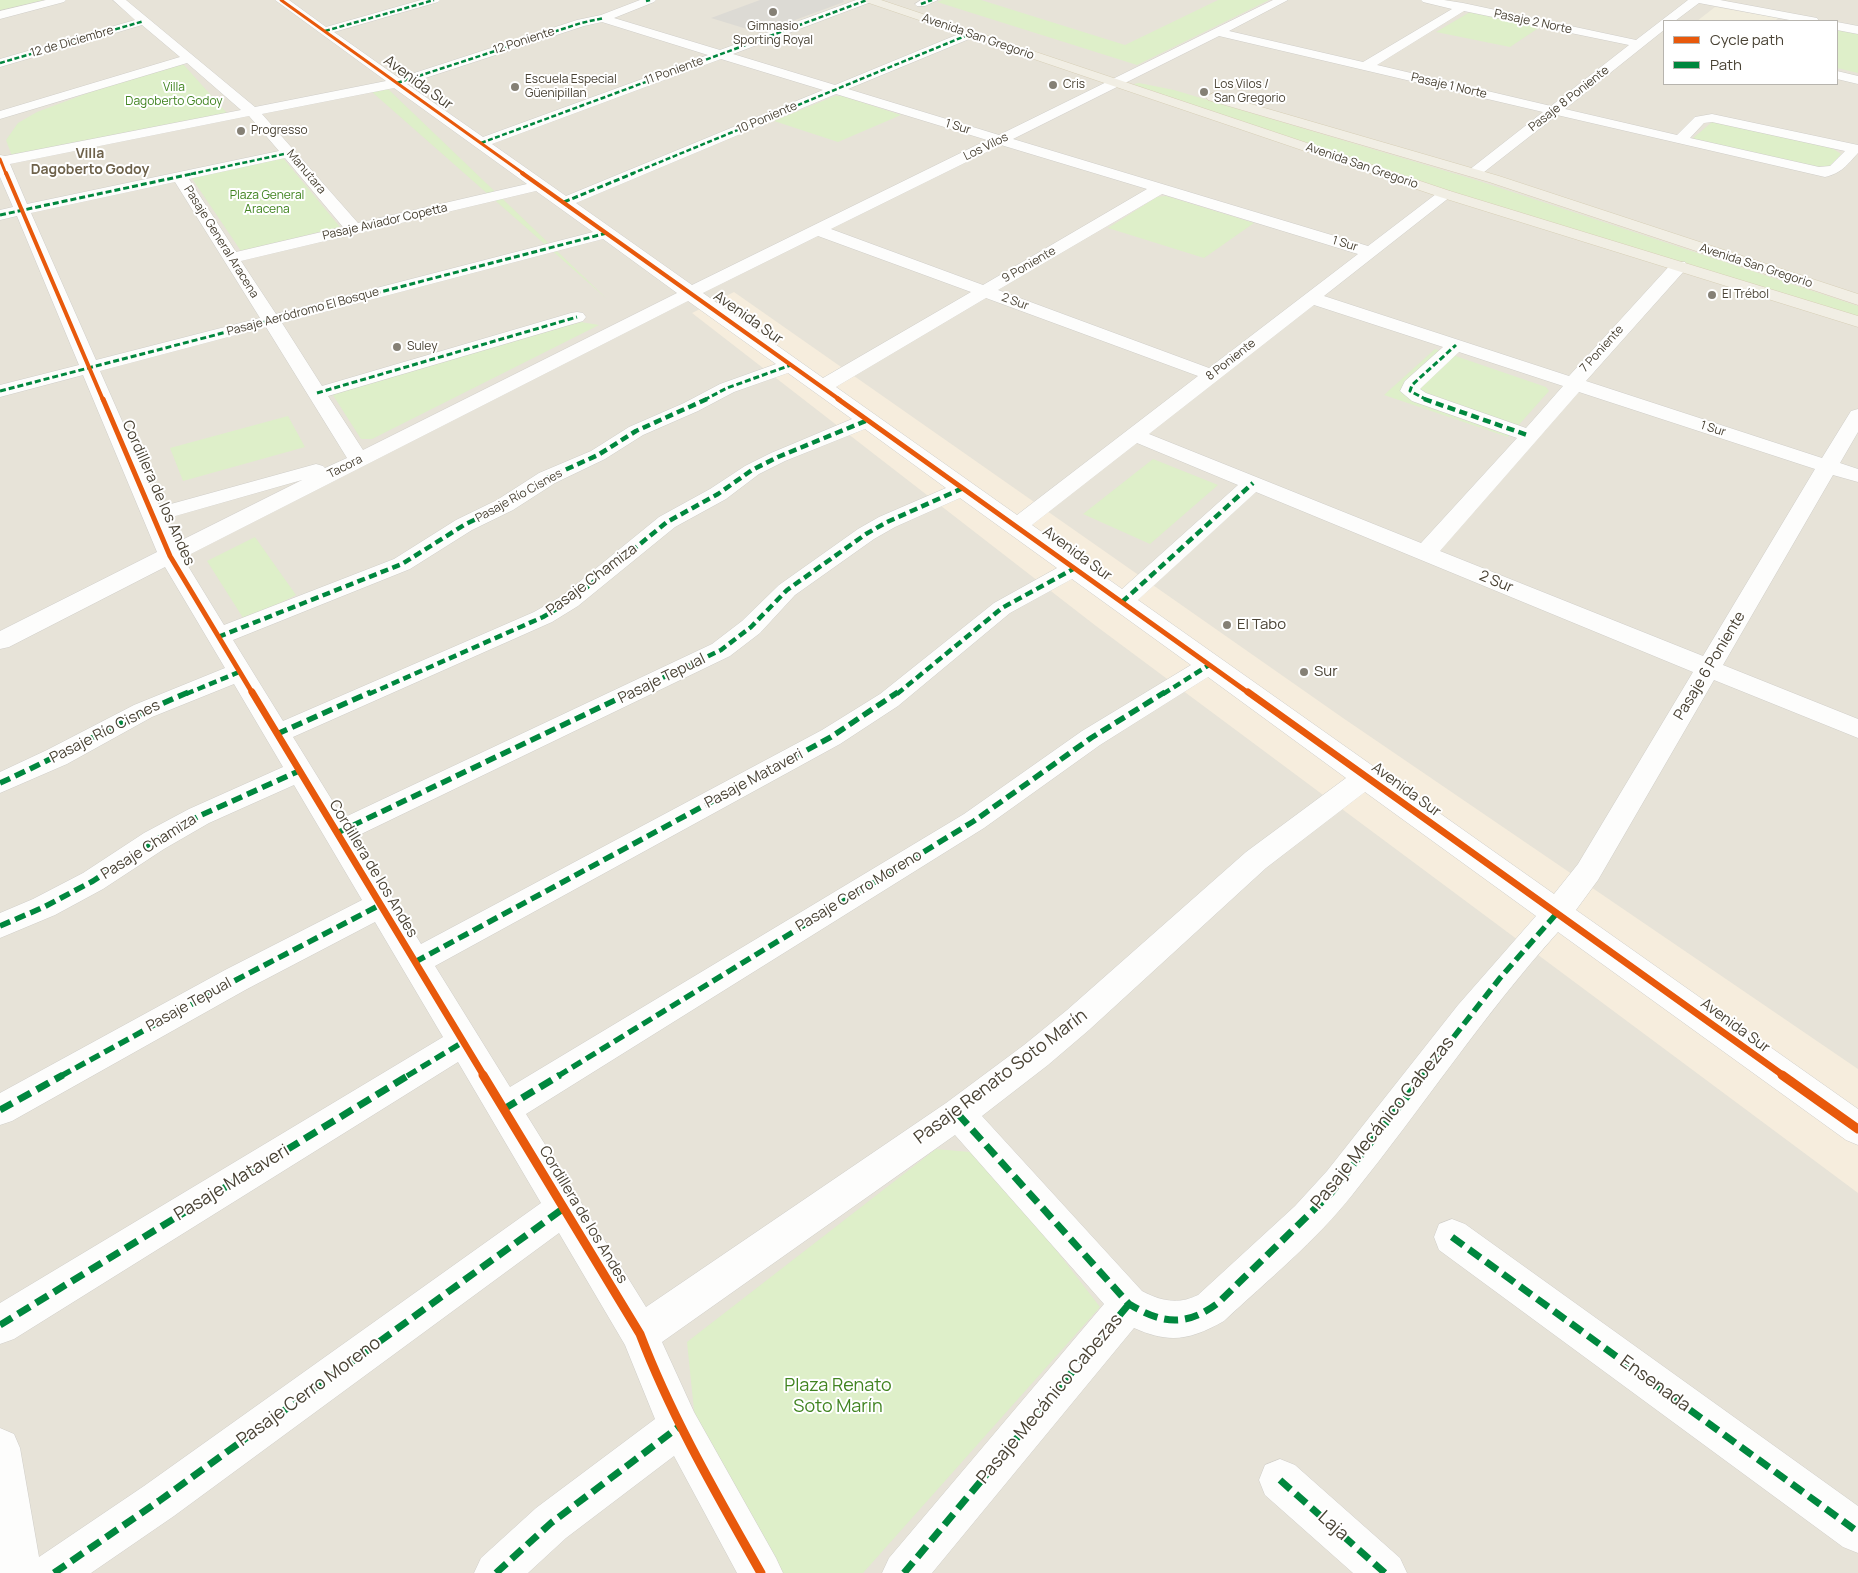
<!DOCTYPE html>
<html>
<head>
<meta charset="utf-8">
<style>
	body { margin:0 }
	#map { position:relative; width:1858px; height:1573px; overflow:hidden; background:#f2f1ec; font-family:Manrope,sans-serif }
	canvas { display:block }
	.legend { position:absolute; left:1663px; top:20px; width:175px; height:65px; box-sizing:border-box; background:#fff; border:1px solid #b7b4ae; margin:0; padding:6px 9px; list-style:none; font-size:15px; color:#4a4335 }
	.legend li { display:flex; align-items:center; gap:10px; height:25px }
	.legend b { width:25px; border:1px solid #b7b4ae }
</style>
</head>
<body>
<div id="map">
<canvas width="1858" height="1573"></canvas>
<ul class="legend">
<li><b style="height:6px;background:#e8590c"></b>Cycle path</li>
<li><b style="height:6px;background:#00873e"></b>Path</li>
</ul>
</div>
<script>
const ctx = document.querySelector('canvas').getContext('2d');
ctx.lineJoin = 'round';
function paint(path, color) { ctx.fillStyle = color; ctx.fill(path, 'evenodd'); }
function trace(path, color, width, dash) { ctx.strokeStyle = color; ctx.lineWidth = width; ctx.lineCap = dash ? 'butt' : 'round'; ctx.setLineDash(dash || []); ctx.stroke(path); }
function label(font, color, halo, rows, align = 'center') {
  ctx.font = font + ' Manrope,sans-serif'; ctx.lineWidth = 4; ctx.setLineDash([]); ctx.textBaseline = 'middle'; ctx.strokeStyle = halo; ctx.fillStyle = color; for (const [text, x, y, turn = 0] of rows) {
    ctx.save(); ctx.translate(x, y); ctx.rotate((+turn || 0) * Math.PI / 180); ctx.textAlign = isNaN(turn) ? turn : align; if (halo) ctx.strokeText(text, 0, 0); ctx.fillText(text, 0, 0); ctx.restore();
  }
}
paint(new Path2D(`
	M0,0H1858V1573H0ZM1664,21H1837V84H1664Z`), '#e7e3d8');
paint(new Path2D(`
	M734,292L1343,718L1858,1069V1193L1096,626L692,313Z`), '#f6eddd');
paint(new Path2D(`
	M1715,7L1778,18L1775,21H1697Z`), '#f1eddd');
paint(new Path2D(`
	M0,0H45L0,11Z
	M942,0H981L1125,45L1218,0H1269L1137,65L937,2Z
	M1470,12L1540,27L1510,47L1436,32Z
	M1837,30L1858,34V73L1837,68Z
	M183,64L227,113L12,156L6,140L18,123L37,112L96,90Z
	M1139,83L1174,90L1476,180L1858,306V318L1443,189L1135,85L1134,84Z
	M388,89L607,299L372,92Z
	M835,96H842L901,115L838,142L774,121Z
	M1712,122L1832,148L1841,154L1831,166L1824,169L1692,139Z
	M283,158L340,227L241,251L191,177Z
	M1166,196L1254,223L1204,258L1108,228L1157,197Z
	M581,322L599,325L372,439H361L331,392Z
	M1435,349L1546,387L1549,391L1508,437L1384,395Z
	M288,416L305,447L183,481L170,448Z
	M1153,459L1218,485L1150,544L1083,514Z
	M255,537L296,595L245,621L207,561Z
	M936,1149L981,1153L1100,1307L863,1573H780L695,1420L687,1342Z`), '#deefc9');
paint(new Path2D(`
	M760,0H843L844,2L760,33L711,18Z`), '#dcdad4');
const minor = new Path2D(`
	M46,0H66L64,2L0,19V11Z
	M113,0H126L255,107L386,81L275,0H289L326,27L421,0H440L438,2L334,32L399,78L577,20L601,15L640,0H656L654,2L614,18L720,50L856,0H873L871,2L733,54L835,85L966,31H974L976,34L974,37L848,89L999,135L1273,0H1288L1229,31L1363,62L1452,9L1423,2L1421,0H1444L1463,3L1636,40L1688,0H1720L1817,18L1819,21H1795L1699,3L1675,21H1664V30L1565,109L1677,135L1695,117L1712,114L1858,145V153C1847,165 1842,173 1825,177L1557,115L1479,176H1469L1466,173L1469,170L1543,112L1219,36L1013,139L1368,246L1440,191H1450L1453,194L1450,197L1324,296L1569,376L1673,262H1685L1687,266L1685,270L1586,381L1822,458L1851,411L1858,409V432L1840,463L1858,469V482L1833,475L1723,665L1858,719V738L1714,680L1598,880L1576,910L1858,1109V1145L1846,1140L1558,932C1484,1014 1423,1107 1353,1194C1316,1241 1268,1280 1224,1321C1190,1340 1170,1344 1134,1328L932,1573H882L889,1558L1104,1304L955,1135L662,1342L694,1412L776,1558L783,1573H737L674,1456L566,1538L528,1573H474L481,1558L536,1508L655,1419L625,1345L559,1233L174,1516L91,1573H0V1428L14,1434L20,1448L39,1557L144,1486L541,1203L458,1062L14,1339L0,1344V1303L443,1037L375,922L247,989L12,1121L0,1125V1093L225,970L362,900L294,785L209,823L164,849L103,889L55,915L0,938V913L33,899L83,873L144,833L189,809L283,767L234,684L152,717L67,764L0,793V772L47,750L134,705L225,668L165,567L9,647L0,649V631L157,552L83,375L0,397V385L79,365L17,216L0,220V210L13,207L0,177V155L5,156L241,110L187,63L0,119V111L180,57L142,25L0,67V59L135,20ZM1464,11L1629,45L1551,106L1377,65ZM602,22L708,55L483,137L407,84L584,26ZM721,59L823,90L566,196L492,144ZM394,88L527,184L358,223L262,114ZM836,94L987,140L692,285L576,203ZM249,116L279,151L27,204L10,164ZM1712,122L1845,151L1830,166L1819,167L1690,138L1704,123ZM1001,145L1147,189L983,285L831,229ZM285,158L343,227L236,252L189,179ZM175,182L260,318L96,360L31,213ZM536,191L593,232L276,314L241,261ZM1162,194L1358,254L1209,368L998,290ZM818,236L971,292L823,378L703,293ZM603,239L677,293L363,450L328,396L583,321L586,317L583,313L577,312L571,313L322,386L282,323ZM986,298L1198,376L1017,515L836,387ZM688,301L776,364L720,384L684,403L629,427L591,451L539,473L497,500L456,520L394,559L224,625L183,558ZM1314,305L1443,347L1405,381L1400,391L1412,401L1517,438L1421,543L1149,434ZM266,327L347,458L325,468L323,466L316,464L160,507L100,371ZM1459,352L1563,386L1526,428L1426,393L1420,389ZM788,373L852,419L771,453L745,466L710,489L659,517L562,596L534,612L283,721L233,640L410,569L472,530L513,510L555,483L605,459L643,435L698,411L734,392ZM1579,392L1815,469L1703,656L1440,551ZM865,429L946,488L879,517L858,529L779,585L742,621L712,644L343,818L293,737L552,622L578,606L675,527L726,499L759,474L785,461ZM1137,443L1238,485L1122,589L1032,525ZM302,480L176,543L165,519ZM1256,492L1693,672L1578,864L1554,894L1138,600ZM960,498L1057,568L994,603L880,694L822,730L421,944L355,837L730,656L760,633L795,595L874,539L895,527ZM1072,579L1191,665L1082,731L964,814L510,1087L435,966L840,744L898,706L1010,613ZM1208,677L1346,778L1246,852L1067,1010L1024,1045L946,1103L646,1307L526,1114L984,828L1100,745ZM1365,792L1536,916L1458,1005L1327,1171L1295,1206L1198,1295C1178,1305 1161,1301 1142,1291L982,1116L1048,1065L1089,1030L1266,868Z
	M921,0H938L925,6H917L915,4Z
	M1837,22L1858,26V34L1837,30Z
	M1837,71L1858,76V84L1837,79Z
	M1452,1219L1465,1224L1858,1506V1553L1843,1547L1439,1250L1434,1237L1439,1224Z
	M1280,1459L1295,1465L1400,1558L1407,1573H1353L1265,1495L1259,1480L1265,1465Z`);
const major = new Path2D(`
	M864,0H881L1450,191L1858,316V327L1440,197L866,2Z
	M1213,93L1499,176L1858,294V305L1489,182L1208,100L1206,97Z`);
trace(minor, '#d0cec9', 1);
trace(major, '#d7cfb7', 1);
paint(minor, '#fdfdfc');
paint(major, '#f1eee4');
trace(new Path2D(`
	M646,1L650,0
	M921,4L932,0
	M325,31L434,0
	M0,63L144,21
	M397,83L581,23L604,18
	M481,143L867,0
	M191,174L289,153
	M631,174L970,34`), '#00873e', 2.5, [5, 2.5]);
trace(new Path2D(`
	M564,202L634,173
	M0,215L196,173
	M0,391L607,233
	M317,393L577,317
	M704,400L727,388L791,365
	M1427,400L1410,391L1412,385L1456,345`), '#00873e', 3, [6, 3]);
trace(new Path2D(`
	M1424,399L1530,436
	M1122,602L1253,483
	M218,637L402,564L464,525L505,505L547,478L598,455L636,431L707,399
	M186,694L239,672
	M369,694L543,617L570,601L667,522L718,494L752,470L778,457L868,420
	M629,694L721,650L751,627L787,590L866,534L887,522L963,488
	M897,694L1002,608L1075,568
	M1163,694L1209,665`), '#00873e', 4.5, [8, 4.5]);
trace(new Path2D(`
	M277,734L371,692
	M0,783C64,754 124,719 189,692
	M337,833L632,692
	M0,926L44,907L93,881L154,841L199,816L299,771
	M415,962L831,737L898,692
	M61,1076L236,980L380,905
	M407,1076L463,1042
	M558,1076L974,821L1091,738L1165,692
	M1423,1076L1500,978L1557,913`), '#00873e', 5.5, [11, 5.5]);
trace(new Path2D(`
	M504,1109L560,1075
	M0,1110L63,1075
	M958,1114L1129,1304C1162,1324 1186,1327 1218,1303L1331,1193L1424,1075
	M1452,1237L1858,1532
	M0,1325L409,1075
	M1280,1480L1385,1573
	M54,1573L159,1501L564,1208
	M496,1573L551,1523L680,1426
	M904,1573L1129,1304`), '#00873e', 7, [14, 7]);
trace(new Path2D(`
	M281,0L524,174
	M0,159L6,174`), '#e8590c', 3);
trace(new Path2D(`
	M6,173L103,400
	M522,173L840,400`), '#e8590c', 4);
trace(new Path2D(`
	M103,399L170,556L253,694
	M838,399L1250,694`), '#e8590c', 5);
trace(new Path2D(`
	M252,692L484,1076
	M1248,692L1784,1076`), '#e8590c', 7);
trace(new Path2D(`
	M483,1075L640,1334C672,1418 717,1495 761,1573
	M1782,1075L1858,1129`), '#e8590c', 9);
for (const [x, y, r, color] of [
	[773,12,5,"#858075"],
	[1053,85,5,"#858075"],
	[515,87,5,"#858075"],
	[1204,92,5,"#858075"],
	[241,131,5,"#858075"],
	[1712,295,5,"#858075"],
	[397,347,5,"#858075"],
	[1227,625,5,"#858075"],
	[1304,672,5,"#858075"]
]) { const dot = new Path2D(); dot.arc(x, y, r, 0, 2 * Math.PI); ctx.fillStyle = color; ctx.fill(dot); trace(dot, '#fff', 2); }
label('12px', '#4a4335', '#fff', [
	["Pasaje 2 Norte",1533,22,12],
	["Avenida San Gregorio",978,37,19],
	["12 Poniente",524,41,-18],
	["12 de Diciembre",72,42,-16],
	["11 Poniente",674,71,-20],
	["Pasaje 1 Norte",1449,86,13],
	["Pasaje 8 Poniente",1569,99,-38],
	["10 Poniente",767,118,-23],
	["1 Sur",958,127,17],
	["Los Vilos",986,147,-26],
	["Avenida San Gregorio",1362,166,19],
	["Manutara",306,172,50],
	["Pasaje Aviador Copetta",385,222,-13],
	["Pasaje General Aracena",221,242,58],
	["1 Sur",1345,244,17],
	["9 Poniente",1029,265,-30],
	["Avenida San Gregorio",1756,266,18],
	["2 Sur",1015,302,20],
	["Pasaje Aeródromo El Bosque",303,312,-15],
	["7 Poniente",1602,349,-48],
	["8 Poniente",1231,360,-38],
	["1 Sur",1713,429,18],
	["Tacora",345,467,-27],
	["Pasaje Río Cisnes",519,496,-29]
]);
label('12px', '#4a4335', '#fff', [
	["Gimnasio",773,27,"center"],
	["Sporting Royal",773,41,"center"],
	["Escuela Especial",525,80],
	["Güenipillan",525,94],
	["Cris",1063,85],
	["Los Vilos /",1214,85],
	["San Gregorio",1214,99],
	["Progresso",251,131],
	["El Trébol",1722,295],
	["Suley",407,347]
], 'left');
label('12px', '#418421', '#fff', [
	["Villa",174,88],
	["Dagoberto Godoy",174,102],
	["Plaza General",267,196],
	["Aracena",267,210]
]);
label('bold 14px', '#6e624b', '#fff', [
	["Villa",90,154],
	["Dagoberto Godoy",90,170]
]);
label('15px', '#4a4335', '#fff', [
	["Avenida Sur",418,83,36],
	["Avenida Sur",748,318,35],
	["Cordillera de los Andes",158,493,66],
	["Avenida Sur",1077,554,36],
	["Pasaje Chamiza",592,580,-37],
	["2 Sur",1496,582,22],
	["Pasaje 6 Poniente",1710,666,-59],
	["Pasaje Tepual",662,679,-26],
	["Pasaje Río Cisnes",105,732,-27],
	["Pasaje Mataveri",754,779,-28],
	["Avenida Sur",1406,790,36],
	["Pasaje Chamiza",149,847,-32],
	["Cordillera de los Andes",373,869,59],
	["Pasaje Cerro Moreno",859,891,-31],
	["Pasaje Tepual",189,1005,-29],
	["Avenida Sur",1735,1026,36],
	["Cordillera de los Andes",583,1215,59]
]);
label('15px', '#4a4335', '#fff', [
	["El Tabo",1237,625],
	["Sur",1314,672]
], 'left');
label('18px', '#4a4335', '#fff', [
	["Pasaje Renato Soto Marín",1001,1077,-37],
	["Pasaje Mecánico Cabezas",1383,1123,-51],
	["Pasaje Mataveri",232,1183,-31],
	["Ensenada",1655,1384,36],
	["Pasaje Cerro Moreno",309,1392,-36],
	["Pasaje Mecánico Cabezas",1050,1399,-50],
	["Laja",1333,1526,42]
]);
label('18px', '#418421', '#fff', [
	["Plaza Renato",838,1386],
	["Soto Marín",838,1407]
]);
</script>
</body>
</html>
